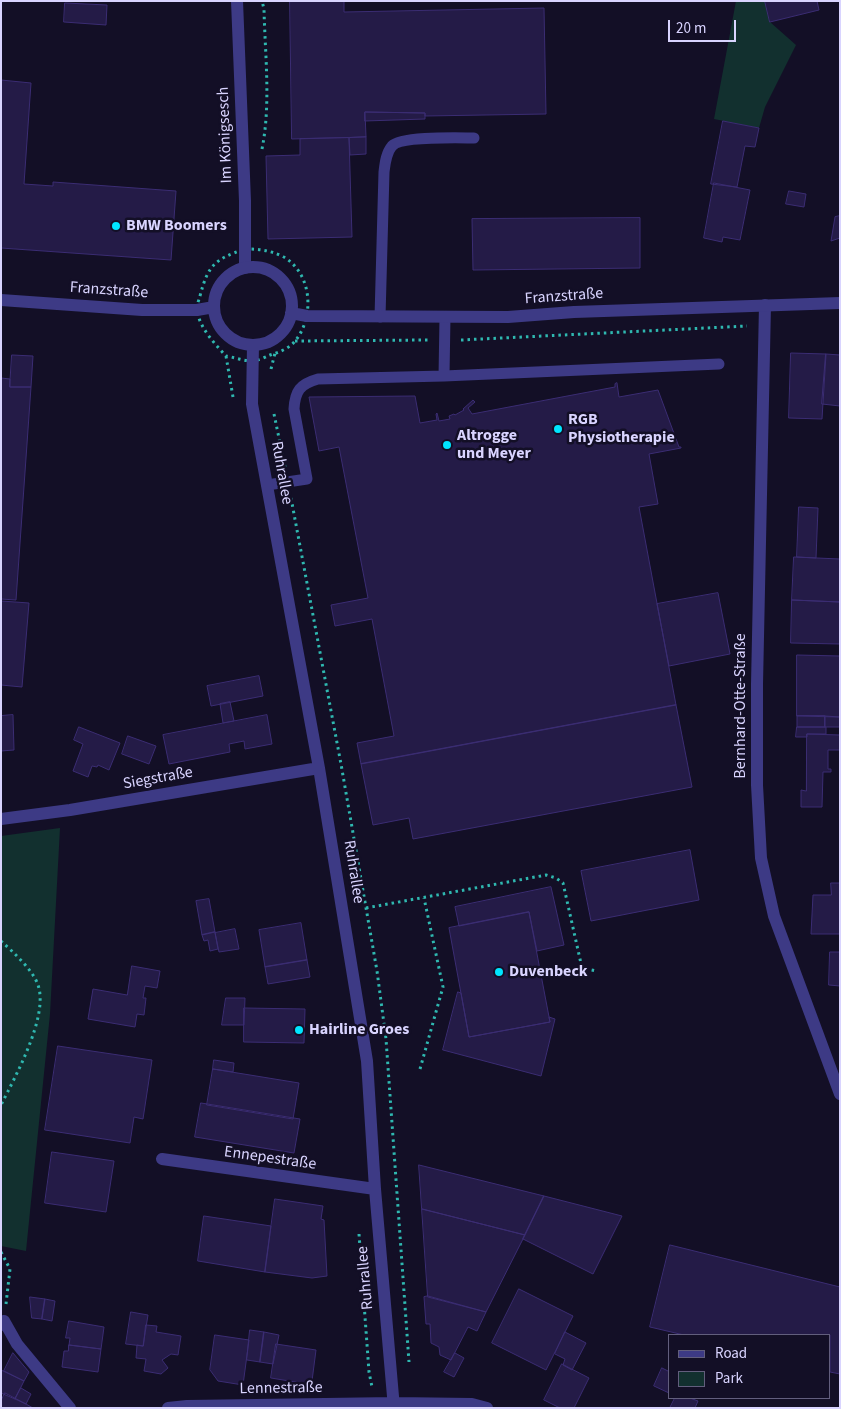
<!DOCTYPE html>
<html>
<head>
<meta charset="utf-8">
<style>
	body { margin:0 }
	#map { position:relative; width:841px; height:1409px; overflow:hidden; background:#130f26; font-family:"Source Sans 3",sans-serif }
	canvas { display:block }
	.frame { position:absolute; inset:0; border:2px solid #d9d4ff; pointer-events:none }
	.legend { position:absolute; left:668px; top:1334px; width:162px; height:65px; box-sizing:border-box; background:#130f26; border:1px solid #625e7d; margin:0; padding:6px 9px; list-style:none; font-size:15px; color:#d9d4ff }
	.legend li { display:flex; align-items:center; gap:10px; height:25px }
	.legend b { width:25px; border:1px solid #625e7d }
	.scale { position:absolute; left:668px; top:20px; width:68px; height:22px; box-sizing:border-box; border:2px solid #d9d4ff; border-top:0; padding-left:6px; font-size:15px; line-height:18px; white-space:nowrap; color:#d9d4ff; -webkit-text-stroke:4px #130f26; paint-order:stroke }
</style>
</head>
<body>
<div id="map">
<canvas width="841" height="1409"></canvas>
<div class="frame"></div>
<ul class="legend">
<li><b style="height:6px;background:#3d3a85"></b>Road</li>
<li><b style="height:14px;background:#12302f"></b>Park</li>
</ul>
<div class="scale">20 m</div>
</div>
<script>
const ctx = document.querySelector('canvas').getContext('2d');
ctx.lineJoin = 'round';
function paint(path, color) { ctx.fillStyle = color; ctx.fill(path, 'evenodd'); }
function trace(path, color, width, dash) { ctx.strokeStyle = color; ctx.lineWidth = width; ctx.lineCap = dash ? 'butt' : 'round'; ctx.setLineDash(dash || []); ctx.stroke(path); }
function label(font, color, halo, rows, align = 'center') {
  ctx.font = font + ' "Source Sans 3",sans-serif'; ctx.lineWidth = 5; ctx.setLineDash([]); ctx.textBaseline = 'middle'; ctx.strokeStyle = halo; ctx.fillStyle = color; for (const [text, x, y, turn = 0] of rows) {
    ctx.save(); ctx.translate(x, y); ctx.rotate((+turn || 0) * Math.PI / 180); ctx.textAlign = isNaN(turn) ? turn : align; if (halo) ctx.strokeText(text, 0, 0); ctx.fillText(text, 0, 0); ctx.restore();
  }
}
paint(new Path2D(`
	M736,1H765L770,22L796,45L765,107L759,128L714,119Z
	M60,828L50,1014L26,1251L1,1246V836Z`), '#12302f');
const building = new Path2D(`
	M290,1H344V12L544,8L546,114L425,116V113L365,112L366,137L292,139Z
	M765,1H817L819,10L770,22Z
	M65,3L107,5L106,25L64,22Z
	M1,80L31,83L24,184L53,186V182L176,191L171,260L1,248Z
	M365,112L425,113V119L365,121Z
	M723,121L759,128L755,147L745,146L737,187L711,184Z
	M366,137V154L350,155L349,138Z
	M349,138L352,237L268,239L266,156L300,155V139Z
	M714,183L750,190L740,240L723,237L722,242L704,238Z
	M789,191L806,194L804,207L786,204Z
	M840,216V238L831,241L835,217Z
	M640,218V268L473,270L472,219Z
	M791,353L826,354L822,419L789,418Z
	M826,354L840,355V406L822,404Z
	M12,355L33,356L31,387H10Z
	M1,378L10,379V387H31L16,600L1,599Z
	M617,383L619,397L658,390L679,447H681V448L649,454L658,504L639,507L676,705L361,764L357,743L394,736L372,619L335,626L331,605L368,598L339,447L319,451L309,397L415,396L420,423L437,420L436,414L437,413L439,421L450,419L449,416L454,414L455,415L464,410L463,409L473,400L475,402L468,408L472,414L615,387V384Z
	M799,507L818,508L816,558L797,557Z
	M794,557L840,559V602L792,600Z
	M718,593L730,654L669,666L657,604Z
	M792,600L840,602V644L791,643Z
	M1,601L29,603L22,687L1,685Z
	M797,655L840,656V717L797,716Z
	M259,676L263,696L211,706L207,686Z
	M230,702L234,721L223,723L220,704Z
	M676,705L692,787L413,839L409,818L373,825L361,764Z
	M13,715L14,750L1,751V716Z
	M267,715L272,744L245,749L244,741L229,744L230,752L169,764L163,735Z
	M825,716V727H797V716Z
	M825,716L840,717V727H825Z
	M79,727L120,743L109,770L98,765L97,767L92,766L88,777L73,771L83,744L74,740Z
	M797,727H826V734H807V737H796Z
	M807,734L840,735V750H828V769H831V772H823L822,807H801V790L806,791Z
	M128,736L156,746L149,764L122,754Z
	M690,850L699,900L591,921L581,871Z
	M831,883H840V934H811L813,895H831Z
	M551,887L564,945L537,951L529,912L459,926L455,907Z
	M209,899L215,932L202,935L196,901Z
	M529,912L550,1022L469,1037L449,928Z
	M301,923L307,960L265,967L259,930Z
	M235,929L239,949L219,952L215,933Z
	M215,932L218,949L210,951L208,940L204,941L202,935Z
	M830,952H840V986L829,985Z
	M307,960L310,977L268,984L265,967Z
	M132,966L160,971L157,988L145,986L143,998H146L144,1015L137,1014L135,1027L88,1019L93,989L127,995Z
	M458,992L461,993L469,1037L550,1022L549,1017L555,1019L541,1076L443,1050Z
	M226,998H245L244,1025H222Z
	M244,1008L305,1009L304,1043L244,1042Z
	M58,1046L152,1060L143,1119L134,1117L130,1143L45,1130Z
	M214,1060L234,1063L233,1072L213,1069Z
	M213,1069L299,1083L293,1119L207,1105Z
	M201,1103L300,1119L294,1153L195,1137Z
	M52,1152L114,1161L106,1212L45,1203Z
	M419,1165L544,1196L525,1235L422,1209Z
	M544,1196L622,1216L593,1274L523,1239Z
	M275,1199L323,1206L321,1219L324,1220L327,1276L312,1278L265,1272Z
	M422,1209L525,1235L486,1312L428,1297Z
	M204,1216L271,1226L265,1272L198,1261Z
	M670,1245L840,1287V1374L830,1372V1335H684L650,1327Z
	M519,1289L573,1316L546,1370L492,1343Z
	M428,1296L486,1312L477,1331L468,1327L451,1360L440,1355L439,1347L431,1343L430,1324H426L424,1297Z
	M30,1297L45,1299L42,1319L32,1318Z
	M45,1299L55,1301L52,1321L42,1319Z
	M131,1312L148,1315L143,1346L126,1344Z
	M69,1321L104,1327L101,1349L69,1345L70,1338H66Z
	M146,1325L157,1326L156,1332L181,1336L178,1355L171,1354L162,1360L168,1368L161,1374L144,1371L146,1359L136,1358L137,1345L143,1346Z
	M250,1330L264,1332L260,1362L247,1360Z
	M264,1332L279,1335L273,1364L260,1362Z
	M565,1332L586,1343L572,1370L563,1365L565,1359L555,1354Z
	M215,1335L249,1340L243,1385L218,1381L210,1370Z
	M276,1344L316,1350L312,1381L307,1384L271,1378Z
	M69,1345L101,1349L98,1372L62,1367L64,1351H68Z
	M13,1353L29,1372L24,1381L4,1371Z
	M455,1353L464,1358L454,1377L444,1372Z
	M562,1364L589,1378L574,1408H560L544,1400Z
	M662,1368L670,1372L669,1393L654,1386Z
	M1,1370L24,1381L15,1399L1,1393Z
	M21,1388L31,1394L26,1404L15,1399Z
	M5,1393L26,1404L33,1408H1V1401Z
	M675,1398H690L698,1401L695,1408H670Z`);
paint(building, '#241b47');
trace(building, '#3b2d73', 1);
trace(new Path2D(`
	M262,149C271,104 265,55 264,9L262,1
	M245,249C258,249 269,250 282,256C312,272 315,315 296,340C290,348 280,352 270,355C265,357 258,361 252,361C244,361 233,357 226,356C214,343 200,328 197,311C196,306 199,300 200,296C208,265 215,259 245,249Z
	M461,340L747,326
	M295,341L428,340
	M226,356L233,397
	M271,369L275,353
	M274,414L285,467
	M291,498L341,764L377,971L386,1039L409,1362
	M366,908L546,875L556,878L563,883L582,968L596,971
	M1,941C13,952 33,970 38,985C49,1016 15,1077 1,1105
	M546,976L582,968
	M420,1069L443,987L424,898
	M359,1234L369,1372L372,1387
	M1,1252L10,1269L6,1304`), '#2fb8b0', 3, [2.5, 4]);
trace(new Path2D(`
	M380,317L384,172C385,164 386,153 392,146C401,136 459,138 474,138
	M444,376L719,364
	M267,485L307,479L294,409C295,391 300,384 318,379L444,376L445,317`), '#3d3a85', 11);
trace(new Path2D(`
	M237,1L245,201V268
	M765,305L757,684V785L761,858L774,916L840,1094
	M253,345L252,404L319,768L367,1061L375,1189L394,1408
	M1,819L70,810L319,768
	M162,1159L375,1189
	M1,1325L4,1321L17,1344L70,1408
	M168,1408L187,1406L394,1403L472,1404L487,1408`), '#3d3a85', 12);
trace(new Path2D(`
	M214 306a39 39 0 1 1 78 0a39 39 0 1 1-78 0Z
	M1,300L142,310H197L214,307
	M291,313L307,316L508,317L574,312L840,303`), '#3d3a85', 12);
for (const [x, y, r, color] of [
	[116,226,5,"#00e5ff"],
	[558,429,5,"#00e5ff"],
	[447,445,5,"#00e5ff"],
	[499,972,5,"#00e5ff"],
	[299,1030,5,"#00e5ff"]
]) { const dot = new Path2D(); dot.arc(x, y, r, 0, 2 * Math.PI); ctx.fillStyle = color; ctx.fill(dot); trace(dot, '#130f26', 2); }
label('16px', '#d9d4ff', '#130f26', [
	["Im Königsesch",226,135,-92],
	["Franzstraße",109,291,4],
	["Franzstraße",564,297,-4],
	["Ruhrallee",281,473,80],
	["Bernhard-Otte-Straße",741,706,-90],
	["Siegstraße",158,779,-10],
	["Ruhrallee",353,872,81],
	["Ennepestraße",270,1159,8],
	["Ruhrallee",366,1278,-95],
	["Lennestraße",281,1389,-1]
]);
label('bold 16px', '#d9d4ff', '#130f26', [
	["BMW Boomers",126,226],
	["RGB",568,420],
	["Physiotherapie",568,438],
	["Altrogge",457,436],
	["und Meyer",457,454],
	["Duvenbeck",509,972],
	["Hairline Groes",309,1030]
], 'left');
</script>
</body>
</html>
